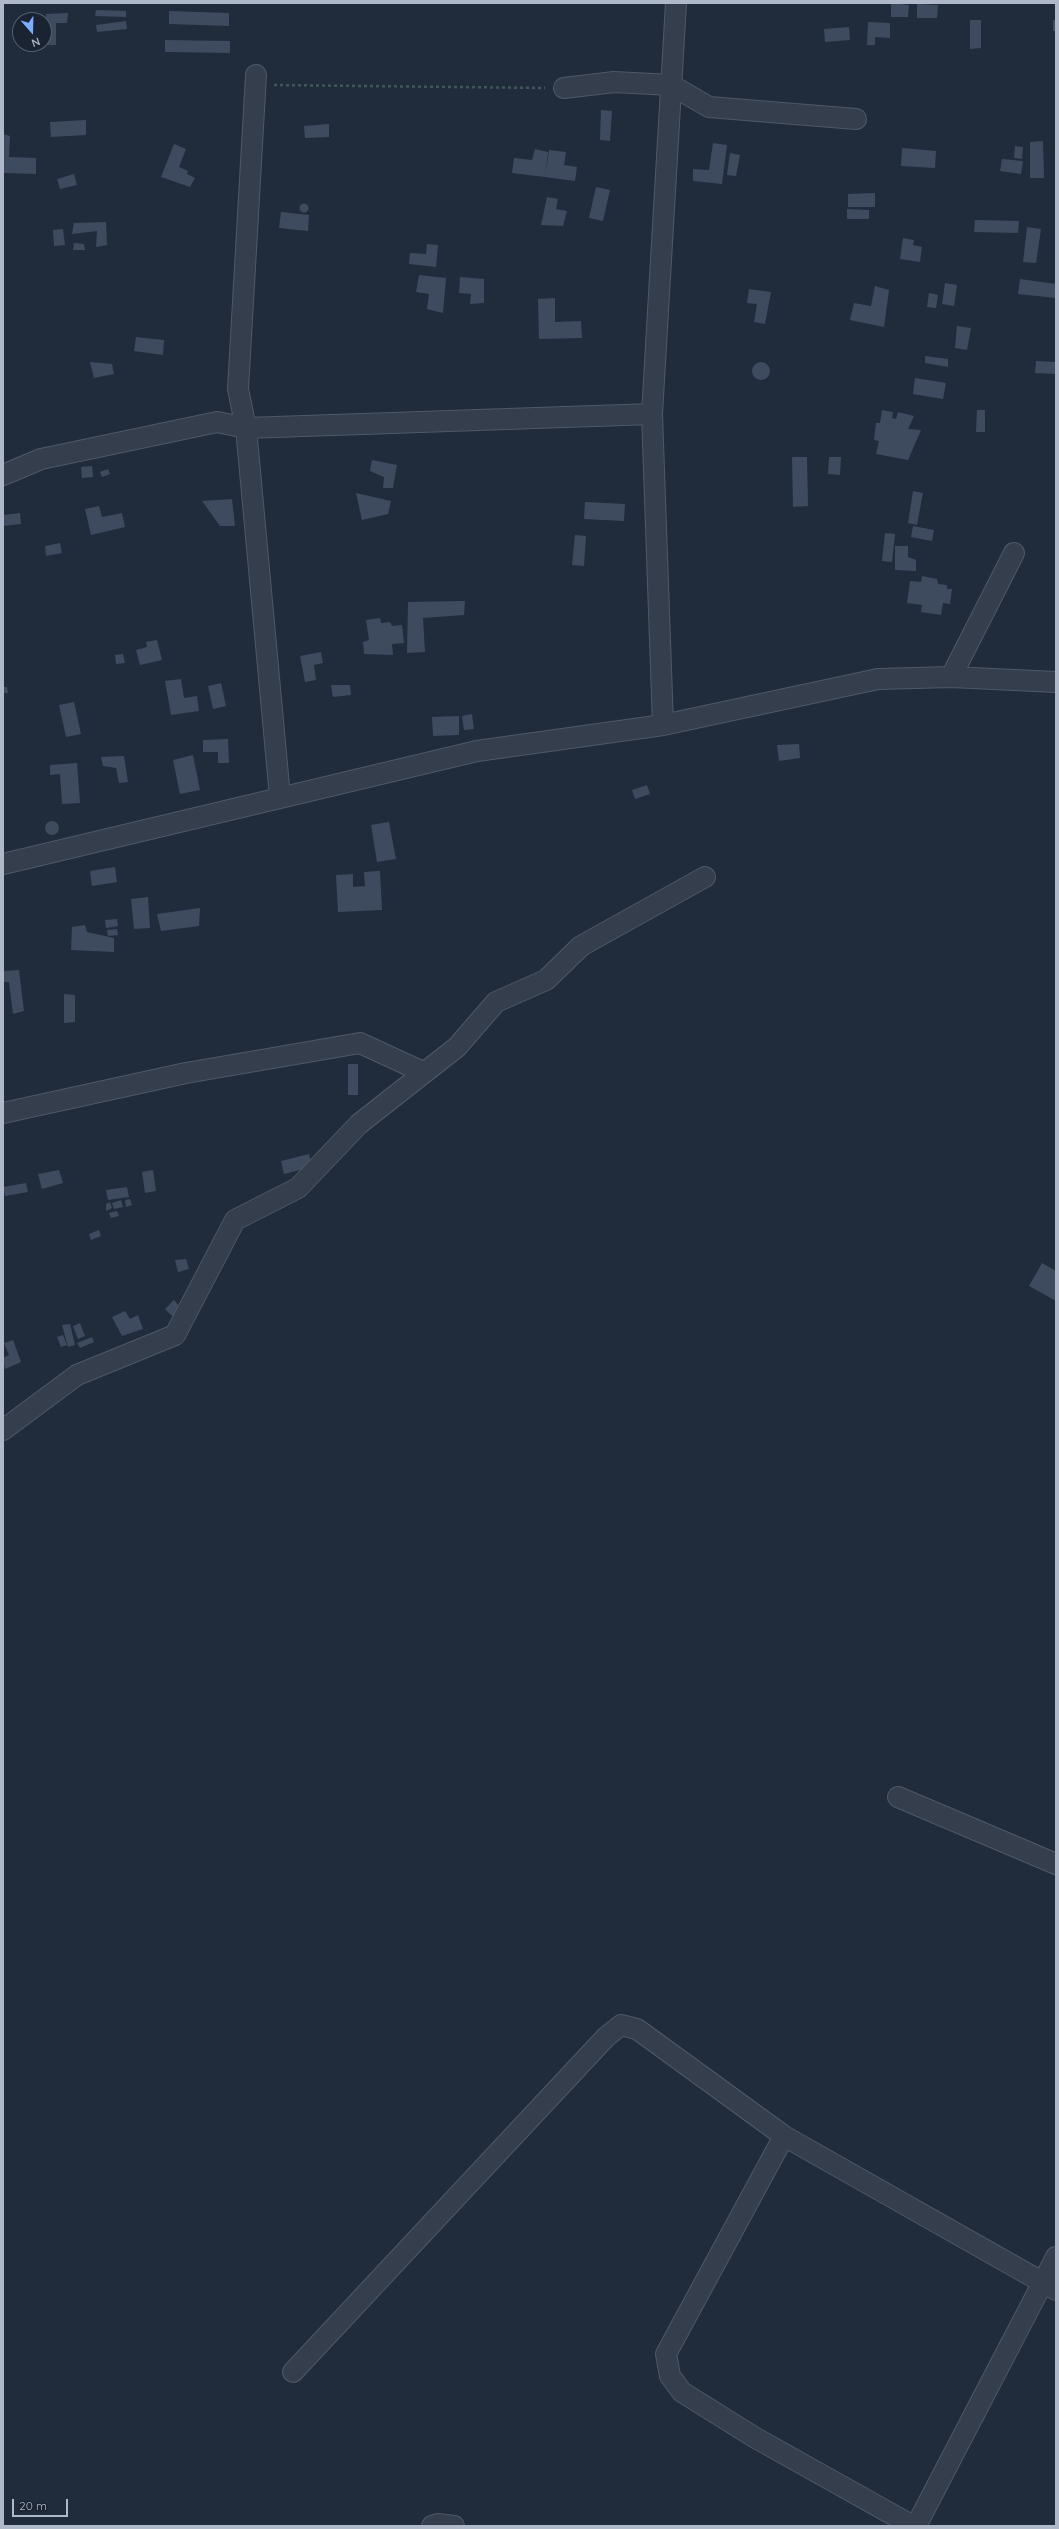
<!DOCTYPE html>
<html>
<head>
<meta charset="utf-8">
<style>
	body { margin:0 }
	#map { position:relative; width:1059px; height:2529px; overflow:hidden; background:#202c3c; font-family:Quicksand,sans-serif }
	canvas { display:block }
	.frame { position:absolute; inset:0; border:4px solid #afb8c8; pointer-events:none }
	.north { position:absolute; left:12px; top:12px; width:40px; height:40px; box-sizing:border-box; background:#192331; border:1px solid #555f6d; border-radius:50%; rotate:160deg; font-size:11px; font-weight:700; line-height:16px; text-align:center; color:#afb8c8 }
	.north::after { content:''; display:block; margin:auto; width:14px; height:18px; background:#7dadff; clip-path:polygon(50% 0,100% 100%,50% 72%,0 100%) }
	.scale { position:absolute; left:12px; top:2499px; width:56px; height:18px; box-sizing:border-box; border:2px solid #afb8c8; border-top:0; padding-left:5px; font-size:12px; line-height:14px; white-space:nowrap; color:#afb8c8; -webkit-text-stroke:3px #192331; paint-order:stroke }
</style>
</head>
<body>
<div id="map">
<canvas width="1059" height="2529"></canvas>
<div class="frame"></div>
<div class="north">N</div>
<div class="scale">20 m</div>
</div>
<script>
const ctx = document.querySelector('canvas').getContext('2d');
ctx.lineJoin = 'round';
function paint(path, color) { ctx.fillStyle = color; ctx.fill(path, 'evenodd'); }
function trace(path, color, width, dash) { ctx.strokeStyle = color; ctx.lineWidth = width; ctx.lineCap = dash ? 'butt' : 'round'; ctx.setLineDash(dash || []); ctx.stroke(path); }
paint(new Path2D(`
	M891,3L909,5L908,17H891Z
	M917,4L938,5L937,18H917Z
	M96,10L126,11V17L95,16Z
	M169,11L229,13V26L169,24Z
	M68,13L67,23H56V45H46V14Z
	M970,20H981V48L970,49Z
	M1053,20H1056V31H1053Z
	M126,21L127,29L97,32L96,25Z
	M868,22L890,23V38L875,37V45H867Z
	M849,27L850,40L825,42L824,29Z
	M165,40L230,41V53L165,52Z
	M601,110L612,111L610,141L600,140Z
	M86,120V135L51,137L50,122Z
	M329,124V137L305,138L304,126Z
	M3,134L10,136L9,157L36,158V174L3,173Z
	M1043,141L1044,178H1030V142Z
	M713,143L727,145L722,184L693,181V169L709,170Z
	M174,144L186,149L179,167L188,171L187,174L195,178L190,187L161,177Z
	M1015,146L1023,147L1022,159L1014,158Z
	M902,148L936,151L935,168L901,166Z
	M535,149L548,152L545,177L512,173L514,158L532,160Z
	M549,150L566,152L564,165L577,167L575,181L545,177Z
	M730,153L740,155L736,176L727,175Z
	M1002,159L1023,161L1021,174L1000,171Z
	M74,174L77,185L60,189L57,179Z
	M596,187L610,190L603,221L589,218Z
	M875,193V207H848V194Z
	M547,197L558,199L556,209L567,211L563,226L541,225Z
	M299.5 208a4.5 4.5 0 1 1 9 0a4.5 4.5 0 1 1-9 0Z
	M847,209L869,210V219H847Z
	M281,212L309,215L308,231L279,228Z
	M975,220L1019,221L1018,233L974,232Z
	M106,222L107,245L96,247L97,231L72,234L74,223Z
	M1027,227L1041,229L1036,263L1023,262Z
	M63,229L65,245L54,246L53,230Z
	M903,238L914,240L913,245L922,247L920,262L900,259Z
	M74,243L84,244L85,250H73Z
	M427,244L438,245L436,267L409,264L410,253L426,254Z
	M419,275L446,278L443,313L427,309L429,294L416,292Z
	M460,277L484,279V303L470,304L471,294L459,293Z
	M1020,279L1056,284V298L1018,294Z
	M945,283L957,285L954,306L942,304Z
	M875,286L889,290L884,327L850,320L854,303L871,306Z
	M749,289L771,292L765,324L754,322L757,304L747,303Z
	M929,293L938,295L936,308L927,307Z
	M555,298V322L581,321L582,338L539,339L538,299Z
	M957,326L971,328L967,350L955,348Z
	M136,337L164,340L163,355L134,351Z
	M925,356L948,359V367L925,363Z
	M1036,361L1056,362V374L1035,373Z
	M90,362L112,364L114,374L94,378Z
	M752 371a9 9 0 1 1 18 0a9 9 0 1 1-18 0Z
	M915,378L946,383L943,399L913,394Z
	M882,410L893,412L892,418L896,419L898,412L914,416L908,429L921,430L908,460L876,454L879,441L874,440L876,423H880Z
	M977,410H985V432H976Z
	M792,457H807L808,506L793,507Z
	M829,457H841L840,475L828,474Z
	M372,460L397,465L393,488H383L384,477L370,471Z
	M92,466L93,477L82,478L81,467Z
	M108,469L110,474L102,477L100,472Z
	M913,491L923,493L917,525L908,523Z
	M356,493L391,501L388,514L362,520Z
	M232,499L235,526H220L202,501Z
	M585,502L625,504L624,521L584,519Z
	M99,506L102,517L122,513L125,527L91,535L85,509Z
	M20,513L21,524L3,526V515Z
	M913,526L934,530L932,541L911,537Z
	M885,533L895,534L892,562L882,561Z
	M575,535L586,536L584,566L572,565Z
	M60,543L62,553L46,556L45,546Z
	M895,546H908V557L916,560V571L895,570Z
	M922,576L937,579L938,584L947,585V589H952L950,604L943,603L941,615L921,612L922,605L907,603L910,581L921,582Z
	M465,601L464,615L423,618L425,652L407,653L408,602Z
	M380,618L381,623L390,622L392,626L402,625L404,643L392,644L393,655L364,654L363,642L369,640L366,620Z
	M157,640L162,660L140,665L136,650L147,647L146,642Z
	M321,652L323,663L314,665L316,680L305,682L300,656Z
	M123,654L125,663L116,664L115,655Z
	M181,679L184,698L197,696L199,711L171,715L165,681Z
	M221,683L226,706L213,709L208,686Z
	M331,685H350L351,695L333,697Z
	M3,687H7L8,693H3Z
	M74,702L81,734L66,737L59,705Z
	M472,714L474,729L464,730L462,716Z
	M459,716V735L433,736L432,717Z
	M228,739L229,763H218V752H203V740Z
	M799,744L800,758L779,761L777,745Z
	M193,755L200,790L180,794L173,760Z
	M124,756L128,782L119,783L116,768L103,766L101,757Z
	M77,763L80,803L62,804L60,774L50,775V765Z
	M647,785L650,794L635,799L632,790Z
	M45 828a7 7 0 1 1 14 0a7 7 0 1 1-14 0Z
	M389,822L396,859L377,862L371,825Z
	M115,867L117,882L92,886L90,871Z
	M380,871L382,910L338,912L336,875L353,874V887L365,886L364,872Z
	M148,897L150,928L134,929L131,899Z
	M200,908L199,926L161,931L157,914Z
	M117,919L118,926L106,928L105,920Z
	M85,925L87,932L114,938V952L71,950L72,927Z
	M117,929L118,935L108,936L107,930Z
	M19,970L24,1011L13,1014L9,982H3V971Z
	M64,994L75,995V1022L64,1023Z
	M348,1064H358V1095H348Z
	M309,1154L312,1167L284,1174L281,1161Z
	M59,1170L63,1183L42,1189L38,1174Z
	M153,1170L156,1191L145,1193L142,1172Z
	M26,1183L28,1192L5,1196L3,1187Z
	M127,1187L129,1197L108,1200L106,1190Z
	M130,1199L132,1205L126,1207L125,1200Z
	M121,1200L123,1207L114,1209L112,1203Z
	M110,1202L112,1208L106,1211V1204Z
	M117,1211L119,1216L111,1218L109,1213Z
	M99,1230L101,1236L91,1240L89,1234Z
	M186,1259L189,1269L178,1272L175,1260Z
	M1042,1263L1056,1271V1301L1029,1286Z
	M174,1300L181,1308L173,1317L165,1309Z
	M125,1311L130,1319L138,1315L143,1329L122,1336L112,1317Z
	M80,1323L85,1336L78,1339L73,1326Z
	M70,1324L75,1345L68,1347L62,1325Z
	M63,1335L67,1345L61,1347L57,1337Z
	M92,1337L94,1342L80,1348L77,1343Z
	M13,1340L21,1362L5,1369L3,1358L9,1355L4,1343Z`), '#3e4b5f');
const minor = new Path2D(`
	M256,75L238,389L246,428L280,797
	M564,88L614,82L671,85L709,107L856,119
	M3,475L41,459L217,422L246,428L652,414
	M951,677L1014,553
	M663,725L652,414L676,3
	M3,864L477,751L663,725L878,679L951,677L1056,682
	M3,1113L186,1073L360,1043L423,1072
	M3,1430L77,1375L175,1335L235,1220L298,1188L359,1124L457,1047L496,1002L546,980L581,946L705,877
	M898,1797L1056,1864
	M784,2136L666,2354L670,2376L682,2392L754,2437L913,2526
	M293,2372L606,2037L621,2025L637,2029L784,2136L1056,2290
	M432,2526L438,2524L454,2526
	M916,2526L1056,2257`);
trace(minor, '#4f5867', 22);
trace(new Path2D(`
	M274,85L545,88`), '#40575a', 2.5, [3, 3]);
trace(minor, '#343e4c', 20);
</script>
</body>
</html>
